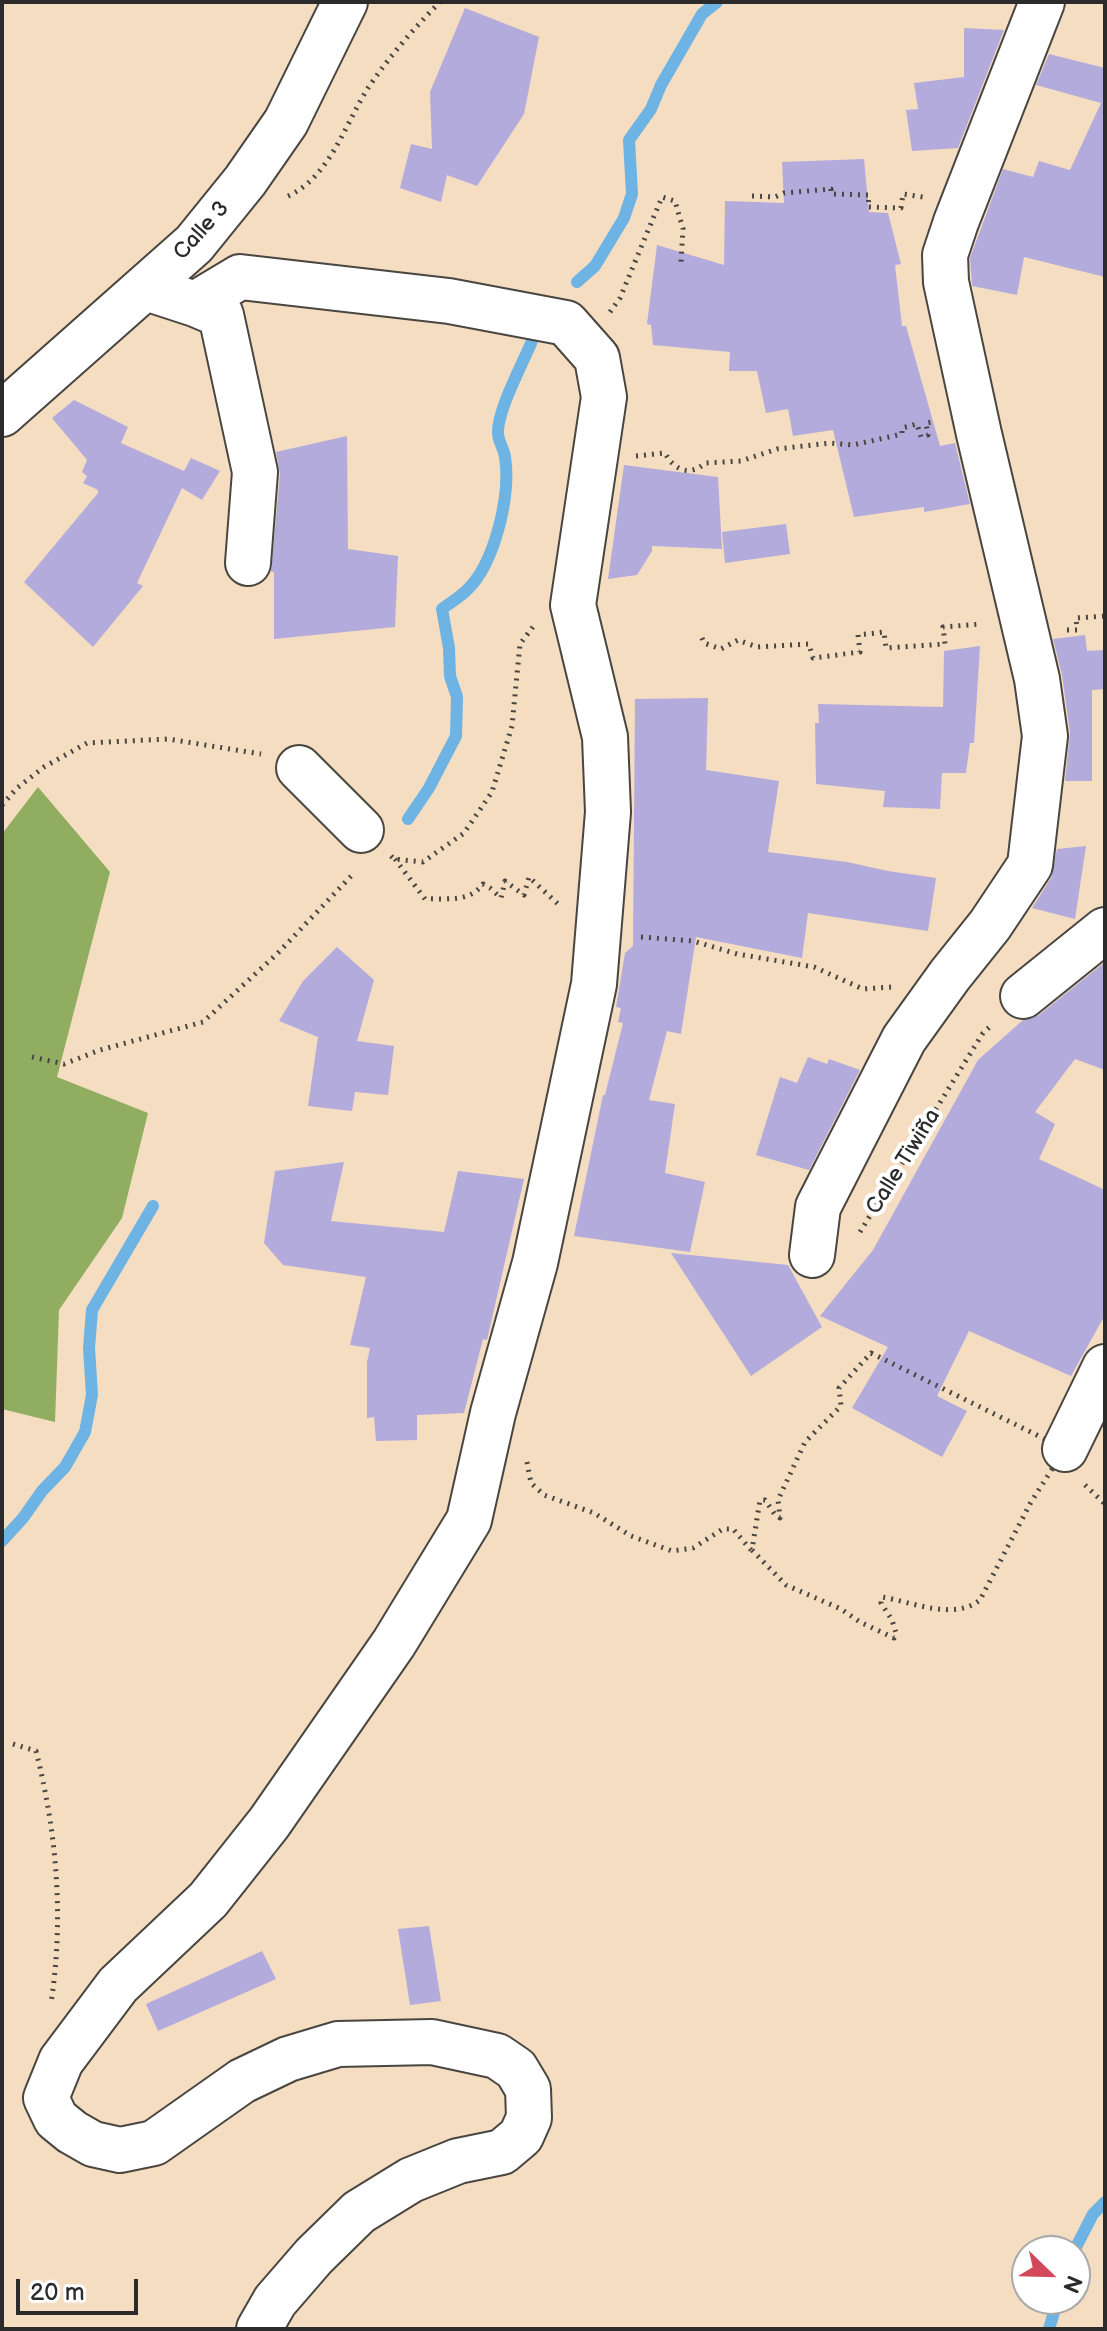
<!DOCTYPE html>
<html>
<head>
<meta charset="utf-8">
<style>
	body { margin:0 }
	#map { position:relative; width:1107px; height:2331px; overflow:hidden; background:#f4ddc0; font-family:"Balsamiq Sans",sans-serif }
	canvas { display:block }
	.frame { position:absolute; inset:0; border:4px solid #2b2b2b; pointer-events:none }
	.north { position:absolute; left:1011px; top:2235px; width:80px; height:80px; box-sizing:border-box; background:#fff; border:2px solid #aaa; border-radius:50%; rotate:113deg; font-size:22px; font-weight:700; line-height:32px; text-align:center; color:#2b2b2b }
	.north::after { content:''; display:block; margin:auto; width:28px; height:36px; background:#d1495b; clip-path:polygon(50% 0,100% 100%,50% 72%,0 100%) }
	.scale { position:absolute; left:16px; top:2279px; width:122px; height:36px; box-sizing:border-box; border:4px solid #2b2b2b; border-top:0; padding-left:10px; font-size:24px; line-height:28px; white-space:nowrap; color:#2b2b2b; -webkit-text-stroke:6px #fff; paint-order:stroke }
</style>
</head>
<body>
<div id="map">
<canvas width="1107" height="2331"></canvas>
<div class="frame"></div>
<div class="north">N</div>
<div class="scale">20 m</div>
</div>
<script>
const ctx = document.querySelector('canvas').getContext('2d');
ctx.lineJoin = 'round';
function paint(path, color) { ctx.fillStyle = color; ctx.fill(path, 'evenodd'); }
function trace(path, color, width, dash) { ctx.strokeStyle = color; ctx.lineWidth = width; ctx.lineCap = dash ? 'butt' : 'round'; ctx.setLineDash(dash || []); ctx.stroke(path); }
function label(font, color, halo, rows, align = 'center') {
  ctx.font = font + ' "Balsamiq Sans",sans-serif'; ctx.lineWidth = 8; ctx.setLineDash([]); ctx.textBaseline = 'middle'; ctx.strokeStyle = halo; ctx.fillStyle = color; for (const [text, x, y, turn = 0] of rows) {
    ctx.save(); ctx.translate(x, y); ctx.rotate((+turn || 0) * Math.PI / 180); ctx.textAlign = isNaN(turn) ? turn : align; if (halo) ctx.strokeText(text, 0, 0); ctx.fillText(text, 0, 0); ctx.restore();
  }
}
paint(new Path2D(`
	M38,787L110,872L57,1077L148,1113L122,1218L59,1310L55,1422L2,1409V834Z`), '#90ad60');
trace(new Path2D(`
	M577,282L595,266L624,218L632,194L629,140L651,109L661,85L702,14L717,2
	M408,819L429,788L456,736L457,697L450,676L449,648L442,609C450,603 460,597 467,590C495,563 511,495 505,457C504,449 498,441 498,433C497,411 523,363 532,341
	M2,1541L23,1518L42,1491L65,1467L85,1432L92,1395L89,1348L92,1310L153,1206
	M1074,2251L1093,2214L1105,2202
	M1049,2329L1058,2299`), '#6db3e4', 12);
paint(new Path2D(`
	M465,8L539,37L524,114L477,186L447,175L441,202L400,188L411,144L432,149L430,92Z
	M964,28L1004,30L958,148L912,151L906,110L918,109L914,83L964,77Z
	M1049,54L1105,68V277L1024,257L1017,295L972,286L970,258L1003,169L1033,177L1039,161L1070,170L1101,103L1036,85Z
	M864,159L869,212L888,213L901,264L895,265L902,326H906L940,446L955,443L970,504L924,512V507L854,517L833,430L793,436L788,409L766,413L757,371H729L730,352L653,345L651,325L647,324L657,245L724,265L725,201L784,203L782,162Z
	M74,400L128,427L121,443L184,471L191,458L220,471L202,500L182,488L137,583L143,586L93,647L24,582L98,493V490L83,483L87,476L82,472L87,460L52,418Z
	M347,436L348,549L398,556L395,627L274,639V572H271L280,474L276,452Z
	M624,465L718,477L722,549L652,546V551L637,575L608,579Z
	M786,524L790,554L725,563L722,532Z
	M1085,635L1087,651L1105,650V689L1092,690V781H1065L1070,733L1062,675L1053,639Z
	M980,646L974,743H970L966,773H942L940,809L883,807L885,791L816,784L815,723H819L818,704L943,707L944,651Z
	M708,698L706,770L779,781L768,852L847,862L888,871L936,878L928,931L808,913L802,958L696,937L681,1034L667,1031L649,1100L675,1104L665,1173L705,1182L690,1252L574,1236L603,1095H605L623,1023L618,1022L621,1008L616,1007L625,953L633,946L635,699Z
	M1086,846L1075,919L1032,908L1051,878L1057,849Z
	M337,947L374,980L357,1041L394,1046L388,1095L355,1092L352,1111L308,1106L318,1037L279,1021L303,981Z
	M1105,962V1070L1075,1059L1035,1112L1055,1124L1039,1159L1105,1190V1315L1071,1376L969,1331L937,1396L967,1411L942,1457L852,1408L888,1347L820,1316L873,1250L978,1060L1023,1020L1039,1015Z
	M808,1057L827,1064L829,1059L860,1070L809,1170L756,1155L780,1077L797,1083Z
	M344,1162L331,1221L444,1232L458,1171L524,1179L487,1340L483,1339L464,1413L417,1415V1440L376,1441L374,1417L367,1418V1362L370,1348L350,1345L366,1277L283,1265L264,1243L275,1171Z
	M671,1253L788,1265L822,1327L751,1376Z
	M429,1926L441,2001L410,2005L398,1929Z
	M262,1951L276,1979L158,2031L146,2004Z`), '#b4abdd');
const minor = new Path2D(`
	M146,288L195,304L240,277L449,301L566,323L597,358L604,397L573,605L605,737L608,812L594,984L535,1263L493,1413L469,1520L394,1643L269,1823L208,1900L118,1985L61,2061L46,2098L56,2119L72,2132L93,2144L120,2150L154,2143L242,2081L288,2059L338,2044L432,2042L497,2056L516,2069L528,2089L529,2118L521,2136L502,2152L458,2161L411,2180L359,2212L314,2256L275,2301L259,2329
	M195,304L221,315L255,472L248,563
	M2,414L194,244L245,181L286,122L345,2
	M299,768L361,830
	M1023,996L1105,930
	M812,1255L818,1207L904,1039L950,975L990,925L1030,865L1045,736L1037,679L979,434L946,282L945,255L956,222L1042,2
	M1065,1449L1105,1367`);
trace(minor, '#494641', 48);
trace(new Path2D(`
	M288,196C330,177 345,124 368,88C389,57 414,28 440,2
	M752,196L775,197L784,193L831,189V194L869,195L868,207L901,208L903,194L923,197
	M610,312L620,298L662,197L675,201L683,229L681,262
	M636,456L665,453C674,470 690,477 705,463L741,461L777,449L830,443L853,445L902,434V428L917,424L921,437L928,435L926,423L932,422
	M1067,630H1077L1076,618L1105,616
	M702,638L704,643L721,649L738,640L757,647L809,644L813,658L860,652L858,635L884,632L886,648L945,644L943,627L981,624
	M2,805L17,788L44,767L87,743L168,739L261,754
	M391,856L394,859L423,862L464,833L492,792L512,726L520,644L535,624
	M395,859L425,899C446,898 469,903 483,884L490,888L501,898L505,881L524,895L529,877L558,904
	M641,937L693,941L737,954L814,967L863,989L891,987
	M32,1057L64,1064L100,1050L203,1022L277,954L355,872
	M860,1232L983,1033L992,1025
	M871,1353L1065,1449L1031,1502L980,1600C954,1621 912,1602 882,1597L881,1603L892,1620L896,1633L894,1638L860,1622L841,1609L786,1585L752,1550L760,1500H765L776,1516L780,1518L778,1500L805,1442L841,1406L839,1388Z
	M527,1462L531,1483L544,1495L594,1513L631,1536L672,1551L693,1548L723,1529H733L751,1550
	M1085,1485L1105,1504
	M13,1744L36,1751C57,1834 64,1919 51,2003`), '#494641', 5, [2, 6]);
trace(minor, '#fff', 44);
label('22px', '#2b2b2b', '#fff', [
	["Calle 3",202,231,-48],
	["Calle Tiwiña",904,1162,-58]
]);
</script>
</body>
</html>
